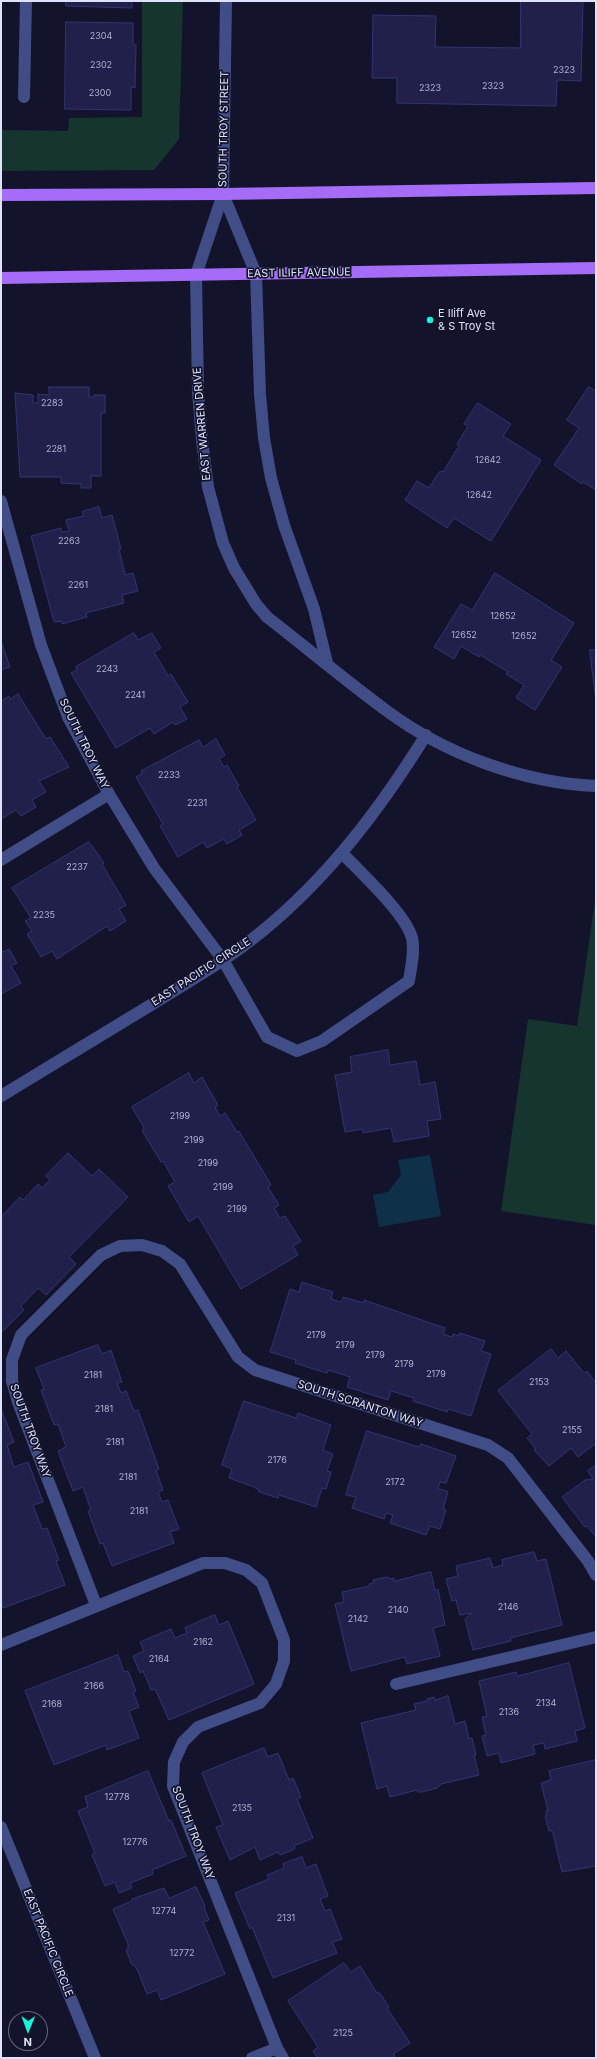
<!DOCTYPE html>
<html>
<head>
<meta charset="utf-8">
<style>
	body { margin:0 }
	#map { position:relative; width:597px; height:2059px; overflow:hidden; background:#13142b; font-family:Inter,sans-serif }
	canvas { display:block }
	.frame { position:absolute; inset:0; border:2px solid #dfe2fd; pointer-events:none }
	.north { position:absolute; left:8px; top:2011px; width:40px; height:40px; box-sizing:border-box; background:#13142b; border:1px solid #65667f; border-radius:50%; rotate:181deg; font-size:11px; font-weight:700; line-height:16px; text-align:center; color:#dfe2fd }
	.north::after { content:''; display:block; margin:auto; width:14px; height:18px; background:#15f3db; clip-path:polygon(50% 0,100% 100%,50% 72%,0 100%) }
</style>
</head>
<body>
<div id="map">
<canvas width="597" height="2059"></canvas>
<div class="frame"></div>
<div class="north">N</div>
</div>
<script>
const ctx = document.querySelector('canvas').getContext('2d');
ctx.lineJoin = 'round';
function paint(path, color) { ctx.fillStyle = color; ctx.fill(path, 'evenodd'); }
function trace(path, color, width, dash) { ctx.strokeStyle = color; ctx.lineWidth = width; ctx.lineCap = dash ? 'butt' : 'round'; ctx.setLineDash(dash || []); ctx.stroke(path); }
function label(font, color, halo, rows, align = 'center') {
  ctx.font = font + ' Inter,sans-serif'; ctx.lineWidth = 3.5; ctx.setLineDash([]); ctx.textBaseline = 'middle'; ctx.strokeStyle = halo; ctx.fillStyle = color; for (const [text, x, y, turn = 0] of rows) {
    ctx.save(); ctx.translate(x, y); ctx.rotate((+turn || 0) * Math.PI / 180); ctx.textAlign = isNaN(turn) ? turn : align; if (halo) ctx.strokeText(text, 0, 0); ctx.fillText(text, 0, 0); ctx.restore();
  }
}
paint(new Path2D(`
	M142,1H183L179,139L154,170L1,171V130L68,131L69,118L142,117Z
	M596,893V1225L501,1211L528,1019L577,1026Z`), '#16352e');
paint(new Path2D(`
	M430,1155L441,1216L379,1227L373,1195L388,1192L401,1175L398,1160Z`), '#0e3049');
const building = new Path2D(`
	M66,1H132V8L66,6Z
	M521,1H583L581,81L557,80L556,106L397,103V78H372L373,15L436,16L435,47L520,48Z
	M66,22L133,23V45H136L135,88L131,87V110L65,109Z
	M49,387H89V397H94V395H105V413H101V476H91V488H81V484L61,483V477H20L15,393L33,395V403H38V394L49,395Z
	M589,387L596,391V490L583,482L582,484L554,465L579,428L567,420Z
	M478,403L511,424L503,436L541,460L491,541L454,518L447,528L405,500L417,481L429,488L440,471L443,472L459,446L457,444L468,426L464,424Z
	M99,507L102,518L112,515L121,549H119L125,575L133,573L138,591L122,595L124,603L86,613L87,617L62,624V621L54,622L31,536L61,528L62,532L69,531L66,520L84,516L82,512Z
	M495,573L574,623L551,660L562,667L535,710L516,698L524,685L506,674L508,672L480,655L479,657L461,646L454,659L434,647L461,604L472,610Z
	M134,633L138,640L152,633L161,648L154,652L168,676L171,674L188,702L180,707L187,719L175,725L173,722L154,734L150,728L116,748L71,673L77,670L76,667Z
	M1,641L10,667L1,670Z
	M590,650H596V701Z
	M18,694L46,739L50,737L69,767L39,781L46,792L32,800L36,807L21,816L16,810L1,819V701L9,696L10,699Z
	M216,739L225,755L219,759L224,767L227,765L239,786L237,787L256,820L239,830L242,835L227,844L224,839L207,848L203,842L178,857L160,826L163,824L136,777L142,774L141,771L199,740L203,747Z
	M89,842L104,863L102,864L126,905L119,909L126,921L110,931L107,926L57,959L52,951L41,957L27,934L32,931L25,921L31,918L12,888Z
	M1,949L3,952L9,949L17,963L11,966L21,983L1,994Z
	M388,1050L390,1065L416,1061L420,1085L435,1082L441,1119L427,1121L429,1136L394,1142L391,1128L363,1133V1129L345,1132L335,1075L352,1072L350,1057Z
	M189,1073L194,1083L202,1077L218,1105L215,1107L220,1116L225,1113L237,1132L239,1131L271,1185L268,1187L279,1205L274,1208L280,1218L285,1216L301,1241L293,1246L298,1255L241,1289L198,1216L189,1222L168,1186L175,1182L163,1161L161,1162L142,1131L144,1128L132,1107Z
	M68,1153L92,1176L99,1169L128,1197L69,1257L76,1264L46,1295L38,1288L21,1306L24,1310L1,1333V1217L20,1197L23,1200L38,1184L42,1188L50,1180L46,1176Z
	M302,1282L333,1292L331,1299L341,1302L343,1297L364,1303V1300L445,1328L443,1334L452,1337L453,1334L459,1336L460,1333L485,1341L481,1351L491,1354L471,1416L448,1409L447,1412L413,1401L414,1398L391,1391L388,1400L347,1387L350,1377L328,1370L327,1373L323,1372L295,1363L296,1360L270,1352L290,1289L299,1292Z
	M98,1345L102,1354L111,1350L122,1382L117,1383L121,1393L126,1391L134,1411L138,1410L159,1469L156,1470L163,1490L158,1492L162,1502L168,1500L179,1529L170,1532L174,1543L112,1566L103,1543L100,1544L88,1511L91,1510L83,1487L73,1491L58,1451L66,1447L58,1424L54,1425L41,1390L44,1389L36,1368Z
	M551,1349L558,1358L566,1351L584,1373L587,1371L596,1383V1443L578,1457L571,1448L549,1466L534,1450L536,1449L527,1438L532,1434L498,1391Z
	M244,1401L296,1418L298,1413L331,1425L323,1450L333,1454L327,1471L331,1472L326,1489L322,1488L316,1507L279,1495L278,1498L259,1492V1490L254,1487L229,1478L232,1469L222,1465Z
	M1,1409L14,1442L7,1445L14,1467L28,1462L43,1502L33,1505L42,1529L47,1528L59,1560L56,1561L65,1585L3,1608L1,1601Z
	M367,1431L419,1447L421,1444L456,1456L446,1483L440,1482L438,1488L448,1492L443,1509L446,1510L440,1529L430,1526L426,1535L390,1523L393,1515L386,1513L384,1519L352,1508L356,1497L346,1495Z
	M596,1465V1537L587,1526L585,1527L562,1497L585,1480L593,1479L588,1471Z
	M534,1552L537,1561L546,1559L562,1625L510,1638L511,1641L473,1650L465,1619L472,1613L460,1615L456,1600L452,1601L446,1579L458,1576L456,1566L490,1558L493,1568L503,1565L502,1560Z
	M431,1572L435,1591L438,1589L445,1625L433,1628L440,1656L407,1664L405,1657L351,1671L335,1604L344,1602L342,1592L370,1586L369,1584L374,1583L373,1580L388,1577L389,1579L394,1578V1581Z
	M215,1615L219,1625L228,1621L254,1684L169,1720L155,1689L151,1690L143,1671L140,1673L133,1656L144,1651L140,1642L171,1629L175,1638L187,1633L185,1628Z
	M118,1655L124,1672L128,1671L136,1691L133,1692L139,1707L129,1711L139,1738L107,1750L106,1745L54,1765L25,1691Z
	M569,1663L585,1728L575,1731L577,1741L545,1749L544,1743L533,1745L535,1754L501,1763L499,1753L487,1756L482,1736L486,1735L482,1717L487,1716L479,1681L516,1672L517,1676Z
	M448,1696L455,1724L465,1721L469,1739L472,1738L476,1755H474L479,1775L441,1784L437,1788L422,1792H418L417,1790L390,1797L387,1786L377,1789L361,1723L416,1710L414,1704L427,1701V1699L434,1697L435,1700Z
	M264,1748L268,1757L278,1753L289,1780L293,1778L301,1797L297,1799L313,1838L294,1846L295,1849L280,1855L278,1852L260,1860L255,1847L230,1860L216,1827L223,1825L202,1773Z
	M596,1760V1866L562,1872L553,1833L551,1830L549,1831L545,1816L547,1815L546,1811H548L541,1783L551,1780L549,1771Z
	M148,1771L169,1821L171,1820L186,1856L152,1870L153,1874L130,1883L132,1888L119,1893L115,1882L105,1886L92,1855L95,1853L78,1811L88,1807L85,1797Z
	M302,1857L306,1868L316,1864L328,1896L320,1899L325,1911L330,1909L342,1939L332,1942L337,1953L273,1978L252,1927L250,1929L235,1893L269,1879L267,1875L284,1868L283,1864Z
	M196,1887L205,1906L204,1907L209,1920L203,1922L225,1974L161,2000L157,1990L147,1994L137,1969L134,1965H132L126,1950L128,1949V1944L113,1909L132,1901V1899L164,1888L169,1898Z
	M344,1963L351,1972L360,1966L377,1993L379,1992L389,2007L387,2008L410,2043L393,2054L395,2056L392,2058H318L313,2051L318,2047L288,2001Z`);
paint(building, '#20204b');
trace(building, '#333476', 1);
trace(new Path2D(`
	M226,1L223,194L256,274L260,394L264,438L271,478L284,525L314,609L327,663
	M24,97L26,1
	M223,194L196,275L198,392L202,440L208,487L223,543L234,568L256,604L267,617C307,648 346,681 387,711C445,754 523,783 596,786
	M1,501L41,645L68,717L109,794L154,868L223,960L267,1037L297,1051L322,1041L409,981C411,966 415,952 412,938C406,914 360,872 342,853
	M1,860L109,794
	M1,1096C53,1064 106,1032 159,1000C193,979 228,959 260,933C328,878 380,809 426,735
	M96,1605L18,1402L12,1381V1360L21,1335L101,1255L120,1246L142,1245L162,1251L180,1264L238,1357L255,1370L488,1445L508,1458L588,1561L596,1575
	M1,1645L203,1563H225L246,1570L262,1583L284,1640V1661L276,1684L260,1703L198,1727L183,1742L174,1762L173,1786L277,2048L283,2058
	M396,1684L596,1637
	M1,1827L95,2058
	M252,2058L277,2048`), '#414d87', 12);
trace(new Path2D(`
	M1,195L223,194L596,188
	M1,278L596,268`), '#a66cf7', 12);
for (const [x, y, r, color] of [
	[430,320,4,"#15f3db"]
]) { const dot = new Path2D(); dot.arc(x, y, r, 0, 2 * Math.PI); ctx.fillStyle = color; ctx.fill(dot); trace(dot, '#13142b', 1.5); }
label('9px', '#afb2d0', null, [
	["2304",101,36],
	["2302",101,65],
	["2323",564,70],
	["2323",493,86],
	["2323",430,88],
	["2300",100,93],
	["2283",52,403],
	["2281",56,449],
	["12642",488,460],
	["12642",479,495],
	["2263",69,541],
	["2261",78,585],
	["12652",503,616],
	["12652",464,635],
	["12652",524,636],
	["2243",107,669],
	["2241",135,695],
	["2233",169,775],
	["2231",197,803],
	["2237",77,867],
	["2235",44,915],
	["2199",180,1116],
	["2199",194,1140],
	["2199",208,1163],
	["2199",223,1187],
	["2199",237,1209],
	["2179",316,1335],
	["2179",345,1345],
	["2179",375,1355],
	["2179",404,1364],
	["2179",436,1374],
	["2181",93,1375],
	["2153",539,1382],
	["2181",104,1409],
	["2155",572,1430],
	["2181",115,1442],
	["2176",277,1460],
	["2181",128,1477],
	["2172",395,1482],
	["2181",139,1511],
	["2146",508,1607],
	["2140",398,1610],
	["2142",358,1619],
	["2162",203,1642],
	["2164",159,1659],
	["2166",94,1686],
	["2134",546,1703],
	["2168",52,1704],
	["2136",509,1712],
	["12778",117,1797],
	["2135",242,1808],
	["12776",135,1842],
	["12774",164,1911],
	["2131",286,1918],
	["12772",182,1953],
	["2125",343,2033]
]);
label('11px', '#dfe2fd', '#13142b', [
	["SOUTH TROY STREET",224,129,-89],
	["EAST ILIFF AVENUE",299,273,-1],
	["EAST WARREN DRIVE",202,424,-95],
	["SOUTH TROY WAY",84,744,64],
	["EAST PACIFIC CIRCLE",201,972,-33],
	["SOUTH SCRANTON WAY",360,1404,18],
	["SOUTH TROY WAY",30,1431,70],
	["SOUTH TROY WAY",193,1833,69],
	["EAST PACIFIC CIRCLE",48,1943,68]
]);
label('11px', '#dfe2fd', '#13142b', [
	["E Iliff Ave",438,314],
	["& S Troy St",438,327]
], 'left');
</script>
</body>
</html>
